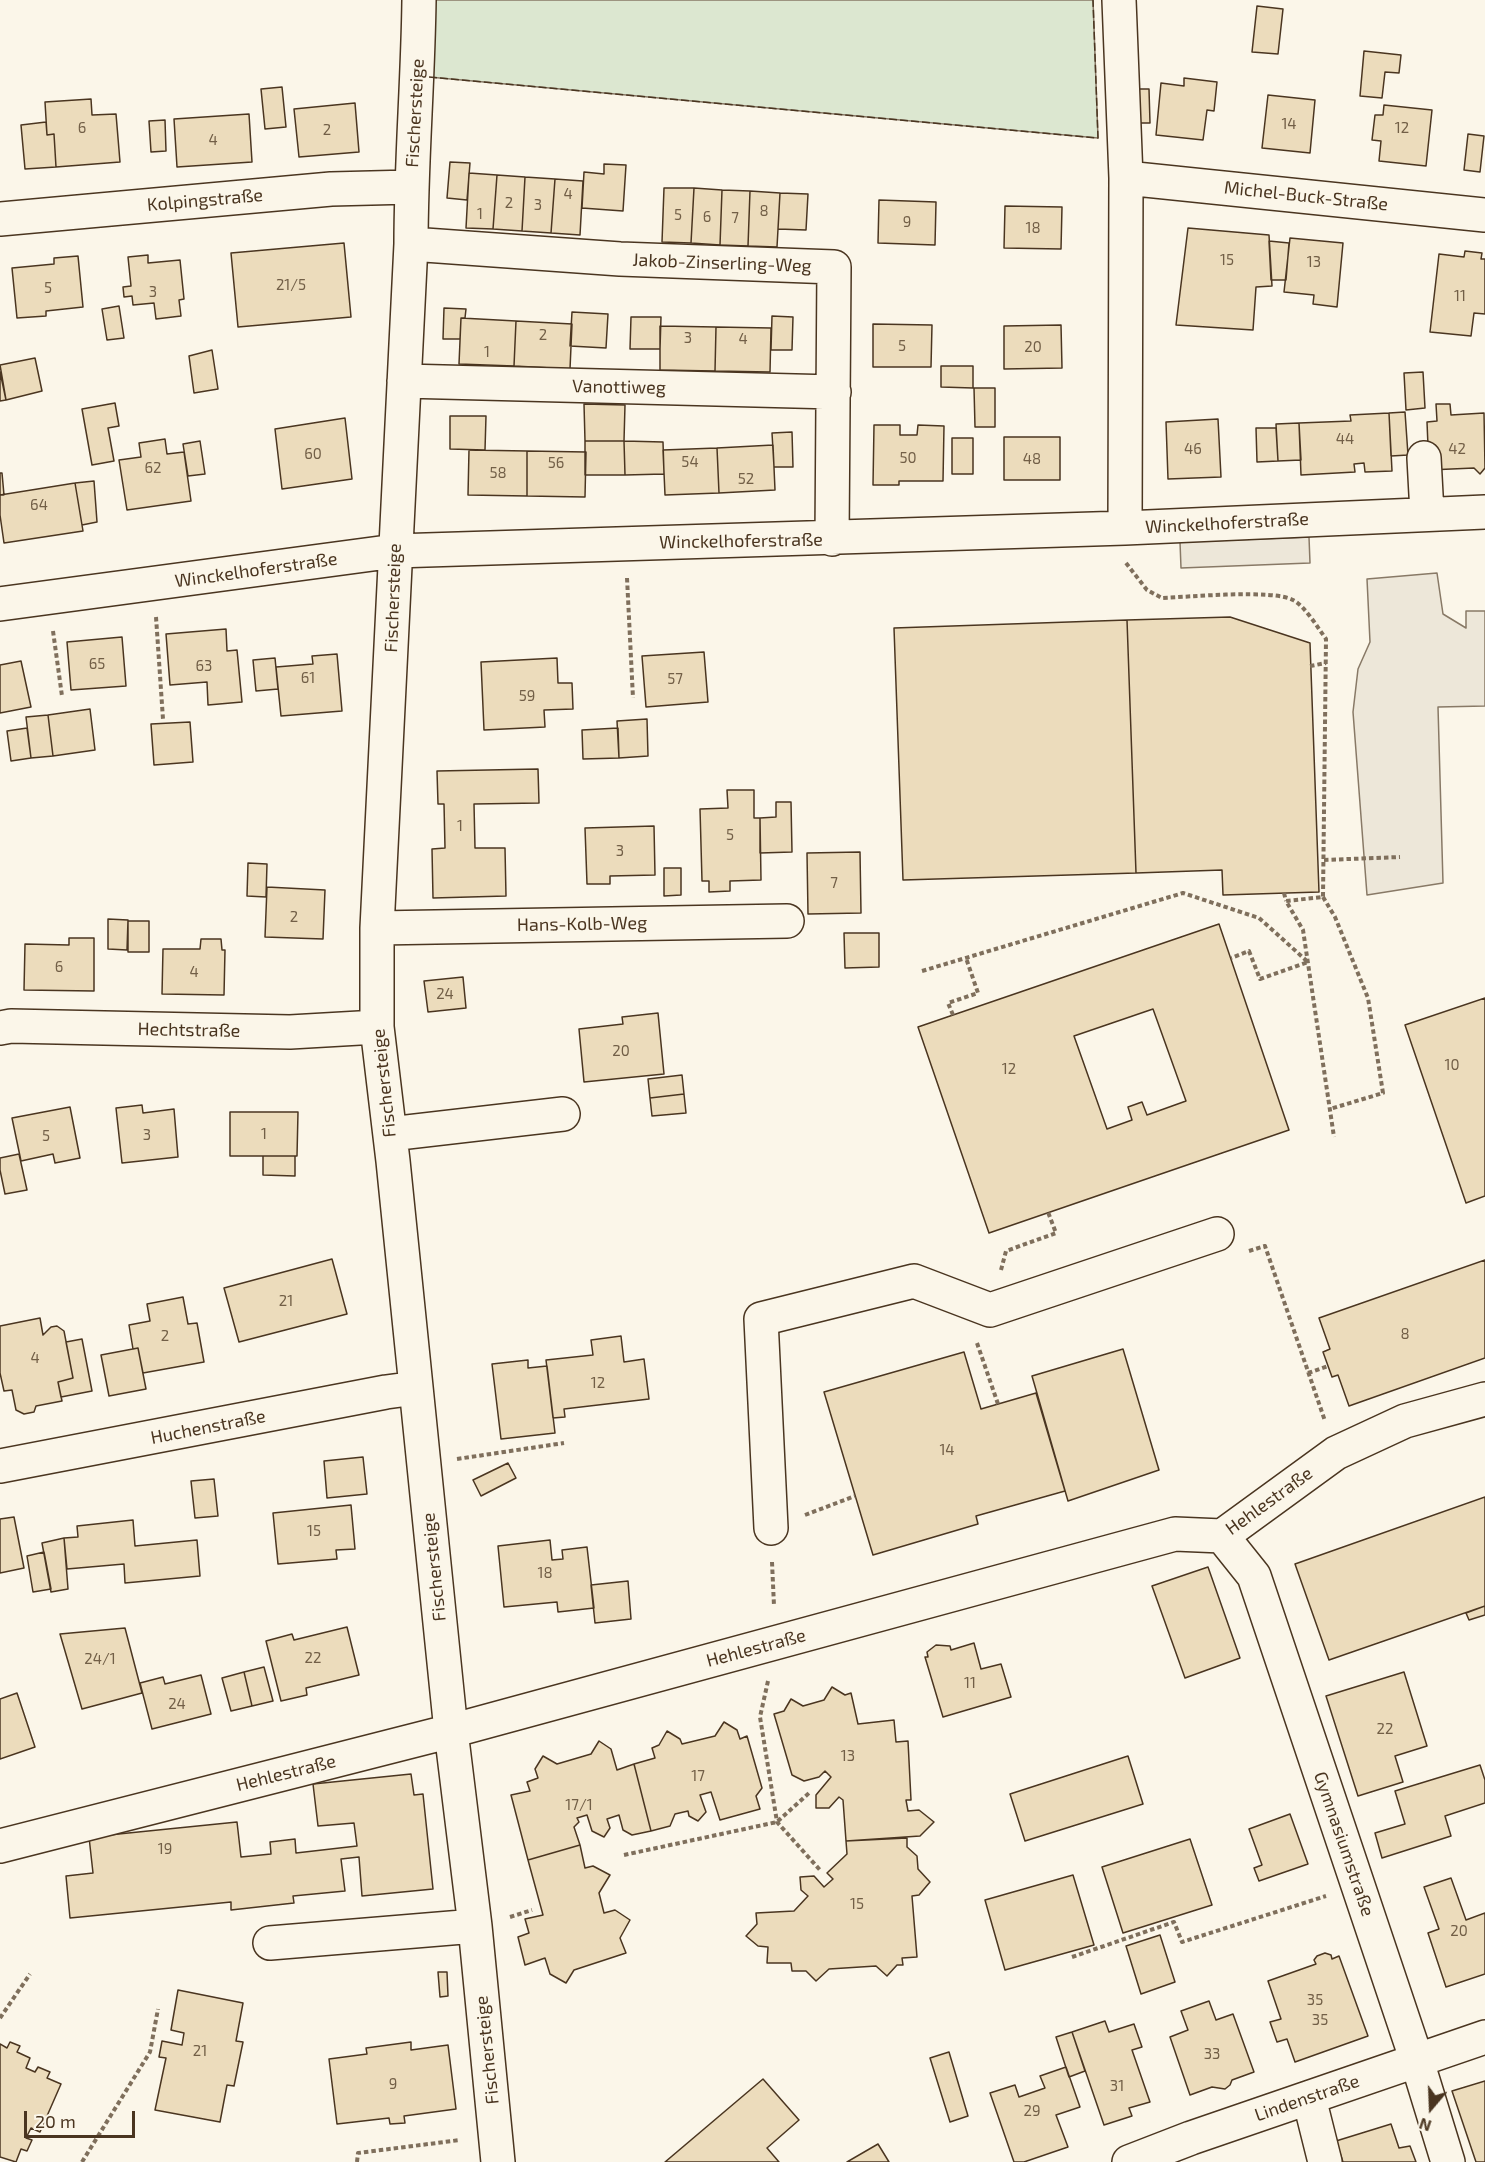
<!DOCTYPE html>
<html>
<head>
<meta charset="utf-8">
<style>
	body { margin:0 }
	#map { position:relative; width:1485px; height:2162px; overflow:hidden; background:#fbf6e9; font-family:"Exo 2",sans-serif }
	canvas { display:block }
	.north { position:absolute; left:1401px; top:2078px; width:60px; height:60px; -webkit-text-stroke:4px #fbf6e9; paint-order:stroke; rotate:199deg; font-size:16px; font-weight:700; line-height:24px; text-align:center; color:#4a3520 }
	.north::after { content:''; display:block; margin:auto; width:21px; height:27px; background:#4a3520; clip-path:polygon(50% 0,100% 100%,50% 72%,0 100%) }
	.scale { position:absolute; left:24px; top:2111px; width:111px; height:27px; box-sizing:border-box; border:3px solid #4a3520; border-top:0; padding-left:8px; font-size:18px; line-height:21px; white-space:nowrap; color:#4a3520; -webkit-text-stroke:4px #fbf6e9; paint-order:stroke }
</style>
</head>
<body>
<div id="map">
<canvas width="1485" height="2162"></canvas>
<div class="north">N</div>
<div class="scale">20 m</div>
</div>
<script>
const ctx = document.querySelector('canvas').getContext('2d');
ctx.lineJoin = 'round';
function paint(path, color) { ctx.fillStyle = color; ctx.fill(path, 'evenodd'); }
function trace(path, color, width, dash) { ctx.strokeStyle = color; ctx.lineWidth = width; ctx.lineCap = dash ? 'butt' : 'round'; ctx.setLineDash(dash || []); ctx.stroke(path); }
function label(font, color, halo, rows, align = 'center') {
  ctx.font = font + ' "Exo 2",sans-serif'; ctx.lineWidth = 4.5; ctx.setLineDash([]); ctx.textBaseline = 'middle'; ctx.strokeStyle = halo; ctx.fillStyle = color; for (const [text, x, y, turn = 0] of rows) {
    ctx.save(); ctx.translate(x, y); ctx.rotate((+turn || 0) * Math.PI / 180); ctx.textAlign = isNaN(turn) ? turn : align; if (halo) ctx.strokeText(text, 0, 0); ctx.fillText(text, 0, 0); ctx.restore();
  }
}
const green = new Path2D(`
	M419,0H1093L1098,138L418,76Z`);
paint(green, '#dce7d0');
trace(green, '#887966', 1.5);
const parking = new Path2D(`
	M1309,537L1310,563L1181,568L1180,542Z
	M1437,573L1443,614L1466,628V611H1485V706L1438,707L1443,883L1367,895L1353,712L1358,669L1370,642L1367,579Z`);
paint(parking, '#ede7d9');
trace(parking, '#887966', 1.5);
const building = new Path2D(`
	M1257,6L1283,9L1278,54L1252,52Z
	M1364,51L1401,55L1399,73L1385,72L1382,98L1360,96Z
	M1184,78L1217,82L1214,111L1207,110L1203,140L1156,135L1161,83L1184,86Z
	M282,87L286,127L265,129L261,89Z
	M1133,89H1149L1150,123H1133Z
	M1268,95L1315,100L1310,153L1262,148Z
	M91,99L92,115L116,114L120,162L56,167L54,134L47,135L45,102Z
	M355,103L359,152L299,157L294,109Z
	M1384,105L1432,110L1426,166L1379,161L1381,141L1372,140L1375,115H1383Z
	M249,114L252,162L177,167L174,119Z
	M165,120L166,151L151,152L149,121Z
	M46,122L47,135L54,134L56,167L25,169L21,125Z
	M1468,134L1484,136L1480,172L1464,170Z
	M450,162L470,163L467,200L447,198Z
	M604,164L626,165L623,211L582,208L584,172L604,174Z
	M469,173L497,175L493,229L466,228Z
	M497,175L525,177L522,231L493,229Z
	M525,177L555,179L551,233L522,231Z
	M555,179L583,181L580,235L551,233Z
	M664,188H694L691,243L662,242Z
	M694,188L722,190L720,245L691,243Z
	M722,190L750,191L748,246L720,245Z
	M750,191L780,193L777,247L748,246Z
	M780,193L808,194L806,230L778,229Z
	M879,200L936,202L935,245L878,243Z
	M1005,206L1062,207L1061,249L1004,248Z
	M1188,228L1269,235L1272,286L1256,287L1253,330L1176,325Z
	M1290,238L1343,243L1337,307L1313,304L1314,295L1284,292Z
	M1269,241L1289,243L1286,280H1271Z
	M344,243L351,317L238,327L231,253Z
	M1465,251L1482,253L1481,259H1485V314L1474,313L1471,336L1430,332L1439,254L1464,257Z
	M148,255V263L180,260L184,299L179,300L181,316L156,319L154,303L133,305L132,296L124,297L123,287L131,286L128,257Z
	M78,256L83,307L46,311V316L17,318L12,268L54,264V258Z
	M119,306L124,338L107,340L102,309Z
	M444,308L466,309L465,318H461L460,339H443Z
	M572,312L608,314L606,348L570,346Z
	M772,316L793,317L792,350H771Z
	M631,317H661L660,349H630Z
	M461,318L516,321L514,366L459,364Z
	M516,321L572,324L570,369L514,366Z
	M873,324L932,325L931,367H873Z
	M1061,325L1062,368L1004,369V326Z
	M660,326L716,327L715,371L660,370Z
	M716,327L771,328L770,372L715,371Z
	M212,350L218,389L194,393L189,356Z
	M35,358L42,391L6,400L0,365Z
	M941,366H973V388L941,387Z
	M0,372L6,400L0,401Z
	M1423,372L1425,408L1406,410L1404,373Z
	M974,388H995V427H975Z
	M115,403L119,426L108,428L114,461L92,465L82,409Z
	M584,404L625,405L624,441H585Z
	M1436,404H1450L1451,415L1484,413L1485,468L1480,474L1474,468L1429,470L1427,422L1437,421Z
	M1405,412L1408,455L1391,456L1389,413Z
	M1389,413L1392,471L1365,472L1364,463L1354,464L1355,472L1301,475L1299,423L1351,421L1350,415Z
	M450,416H486L485,450L450,449Z
	M345,418L352,479L282,489L275,429Z
	M1218,419L1221,477L1168,479L1166,422Z
	M1299,423L1301,460L1278,461L1276,424Z
	M874,425H900V435H917L918,425L944,426L943,481H899V485H873Z
	M1256,428H1276L1278,461L1257,462Z
	M792,432L793,467H774L772,433Z
	M1004,437H1060V480H1004Z
	M952,438H973V474H952Z
	M165,439L167,454L184,452L191,501L127,510L119,460L141,457L139,443Z
	M200,441L205,474L188,476L183,444Z
	M585,441H624L625,475H585Z
	M624,441L663,442L664,474L625,475Z
	M773,445L775,490L719,493L717,448Z
	M717,448L719,493L665,495L663,450Z
	M469,450L527,451V496L468,495Z
	M527,451L586,452L585,497L527,496Z
	M0,473H2L4,495H0Z
	M94,481L97,522L82,525L75,483Z
	M75,483L83,531L4,543L0,515V495Z
	M1230,617L1310,643L1319,892L1223,895L1222,870L1136,873L1127,620Z
	M1127,620L1136,873L903,880L894,628Z
	M226,629L227,651L237,650L242,702L208,705L207,682L170,685L166,634Z
	M122,637L126,686L71,690L67,642Z
	M704,652L708,702L646,707L642,656Z
	M337,654L342,711L281,716L276,667L313,664L312,656Z
	M275,658L278,689L256,691L253,660Z
	M557,658L558,683H572L573,709L544,710L545,727L484,730L481,662Z
	M21,661L31,707L0,713V665Z
	M90,709L95,750L53,756L48,715Z
	M48,715L53,756L31,758L26,717Z
	M647,719L648,756L619,758L617,721Z
	M190,722L193,762L154,765L151,724Z
	M27,728L31,758L11,761L7,731Z
	M618,728L619,758L583,759L582,730Z
	M538,769L539,803L474,804L475,848H505L506,896L433,898L432,849L445,848L444,804H438L437,771Z
	M727,790H754V818H760L761,880L730,881V891L709,892V881H702L700,809L728,808Z
	M776,802H791L792,852L760,853V818L776,817Z
	M654,826L655,875L610,876V884H587L585,828Z
	M860,852L861,913L808,914L807,853Z
	M248,863L267,864L266,897L247,896Z
	M664,868H681V895L664,896Z
	M267,887L325,890L323,939L265,937Z
	M108,919L128,920L127,950L108,949Z
	M128,921H149V952H128Z
	M1219,924L1289,1130L989,1233L918,1027ZM1153,1009L1186,1101L1147,1115L1142,1102L1128,1107L1132,1120L1107,1129L1074,1036Z
	M844,933H879V967L845,968Z
	M69,938H94V991L24,990L25,944L69,945Z
	M201,939H221L222,950H225L224,995L162,994L163,949H200Z
	M463,977L466,1008L428,1012L424,981Z
	M1485,998V1196L1466,1203L1405,1025Z
	M658,1013L664,1074L584,1082L579,1029L623,1024L622,1017Z
	M682,1075L684,1094L650,1098L648,1079Z
	M684,1094L686,1113L652,1116L650,1098Z
	M142,1105L143,1113L174,1109L178,1157L122,1163L116,1108Z
	M70,1107L80,1158L55,1163L53,1154L21,1161L12,1118Z
	M230,1112H298L297,1156H230Z
	M19,1154L27,1190L5,1194L0,1170V1158Z
	M263,1156H295V1176L263,1175Z
	M332,1259L347,1314L239,1342L224,1288Z
	M1485,1260V1358L1349,1406L1338,1375L1332,1377L1323,1352L1330,1349L1319,1318Z
	M183,1297L188,1324L197,1323L204,1362L143,1373L138,1348L133,1349L129,1325L150,1321L147,1304Z
	M40,1318L43,1335L51,1327L57,1326L64,1331L73,1378L58,1382L62,1401L36,1406L34,1412L24,1414L16,1410L12,1390L4,1391L0,1373V1326Z
	M621,1336L624,1362L644,1359L649,1399L564,1409L565,1417L553,1418L546,1360L593,1355L591,1340Z
	M82,1339L92,1391L61,1397L58,1382L73,1378L66,1342Z
	M138,1348L146,1389L109,1396L101,1355Z
	M1123,1349L1159,1470L1068,1501L1032,1376Z
	M964,1352L981,1409L1036,1393L1065,1491L976,1516L978,1524L873,1555L824,1392Z
	M528,1360V1368L547,1366L555,1433L501,1439L492,1364Z
	M363,1457L367,1494L327,1498L324,1461Z
	M508,1463L516,1478L481,1496L473,1480Z
	M214,1479L218,1516L195,1518L191,1481Z
	M1485,1497V1606L1329,1660L1295,1564Z
	M351,1505L355,1549L336,1550L337,1559L278,1564L273,1513Z
	M14,1517L24,1568L0,1573V1519Z
	M133,1520L135,1546L197,1540L200,1576L125,1583L124,1564L67,1569L64,1538L78,1537L77,1526Z
	M64,1538L68,1589L51,1592L42,1543Z
	M550,1540L552,1560L563,1559L562,1550L587,1547L594,1608L558,1612L557,1602L504,1607L498,1546Z
	M44,1552L51,1589L33,1592L27,1556Z
	M1208,1567L1240,1658L1185,1678L1152,1586Z
	M628,1581L631,1619L595,1623L591,1585Z
	M1485,1606V1615L1469,1620L1466,1613Z
	M347,1627L359,1675L306,1688L307,1695L281,1701L266,1641L292,1634L294,1640Z
	M125,1628L142,1693L82,1709L60,1634Z
	M974,1643L981,1669L1001,1664L1011,1697L943,1717L925,1657H928L927,1652L936,1645L950,1646L951,1650Z
	M264,1667L273,1701L252,1706L244,1672Z
	M244,1672L252,1706L231,1711L222,1678Z
	M1404,1672L1427,1746L1395,1756L1403,1782L1358,1796L1326,1696Z
	M201,1675L211,1714L152,1729L140,1683L163,1677L165,1684Z
	M832,1687L845,1695L851,1693L858,1724L894,1720L896,1742L908,1741L911,1800H906L908,1811L919,1810L934,1822L920,1836L846,1841L843,1800L839,1797L829,1808H816V1795L831,1777L825,1771L819,1777L804,1781L792,1775L774,1714L784,1711L791,1699L803,1706L824,1700Z
	M17,1693L35,1747L0,1759V1699Z
	M724,1722L737,1730L740,1739L747,1736L762,1788L756,1796L760,1809L720,1820L711,1792L700,1795L706,1812L698,1821L689,1816L688,1811L675,1814L670,1826L651,1831L634,1764L655,1758L652,1748L659,1745L667,1731L680,1739L682,1744L715,1736Z
	M599,1741L611,1749L617,1770L634,1764L651,1831L632,1835L623,1830L619,1815L607,1819L610,1828L604,1837L592,1831L587,1815L577,1818L579,1822L574,1827L580,1845L528,1860L511,1795L530,1791L527,1782L538,1778L535,1769L543,1756L557,1764L591,1754Z
	M1128,1756L1143,1804L1025,1841L1010,1794Z
	M1480,1765L1485,1780V1803L1445,1816L1451,1836L1382,1858L1375,1833L1405,1824L1395,1791Z
	M411,1774L414,1795L423,1794L433,1889L362,1896L359,1857L341,1859L345,1891L293,1896L294,1903L231,1910V1902L70,1918L66,1876L93,1873L89,1837L237,1822L241,1857L271,1854L270,1842L295,1839L296,1853L357,1846L354,1823L318,1826L313,1784Z
	M1290,1814L1308,1864L1259,1881L1254,1868L1262,1865L1249,1829Z
	M907,1838V1847L917,1856L918,1869L930,1882L919,1895L912,1896L917,1957L902,1958L903,1965H897L887,1976L876,1966L829,1969L816,1981L806,1971H792L791,1963H767L768,1947L758,1946L746,1936L757,1924L756,1913L794,1911L808,1896L801,1890L800,1877L814,1876L824,1887L833,1879L827,1873L847,1854L846,1841Z
	M1190,1839L1212,1905L1123,1933L1102,1867Z
	M580,1845L585,1868L593,1866L610,1875L599,1893L604,1913L615,1910L630,1920L620,1938L626,1953L574,1970L566,1983L550,1974L545,1958L525,1965L518,1937L529,1933L525,1919L543,1915L528,1860Z
	M1073,1875L1094,1945L1005,1970L985,1900Z
	M1451,1878L1466,1920L1485,1913V1974L1446,1987L1428,1933L1439,1929L1424,1887Z
	M1160,1935L1175,1982L1141,1994L1126,1946Z
	M1325,1953L1331,1955L1332,1959L1339,1956L1368,2036L1295,2062L1287,2039L1277,2042L1270,2022L1281,2019L1268,1981L1316,1964L1314,1960L1317,1956Z
	M438,1972H447L448,1996L440,1997Z
	M178,1990L243,2003L236,2041L243,2042L234,2086L227,2085L220,2122L155,2110L166,2058L159,2057L162,2041L182,2045L184,2033L171,2030Z
	M1209,2001L1216,2020L1233,2014L1254,2072L1232,2080L1230,2085L1225,2089L1212,2087L1190,2095L1170,2037L1188,2030L1181,2011Z
	M1105,2021L1109,2032L1134,2024L1142,2047L1132,2050L1150,2102L1129,2108L1132,2116L1104,2125L1072,2032Z
	M1072,2032L1085,2071L1069,2077L1056,2037Z
	M10,2042L20,2046L17,2052L30,2058L26,2068L35,2072L38,2067L50,2072L47,2078L61,2084L40,2132L31,2128L26,2138L32,2140L27,2151L21,2149L16,2162L0,2157V2044L7,2048Z
	M411,2042V2050L448,2045L456,2109L404,2116L405,2123L390,2124L389,2118L337,2124L329,2059L367,2054L366,2048Z
	M949,2052L968,2116L950,2122L930,2058Z
	M1066,2067L1080,2107L1056,2115L1068,2147L1024,2162H1014L990,2093L1015,2085L1019,2097L1045,2088L1040,2076Z
	M763,2079L799,2120L767,2148L779,2162H665Z
	M1485,2081V2162H1476L1452,2091Z
	M1391,2124L1399,2148L1410,2146L1416,2162H1343L1336,2141Z
	M878,2144L889,2162H847Z`);
paint(building, '#ecdcbc');
trace(building, '#4a3520', 1.5);
const minor = new Path2D(`
	M419,0C418,81 411,163 411,244L377,928V1027L393,1161L451,1731L475,1926L498,2162
	M1119,0L1126,178
	M0,219L331,189L411,187
	M411,244L620,259L834,267L832,539
	M404,381L834,392
	M1424,458L1427,513
	M1125,528L1126,178L1485,215
	M0,604L395,551L1125,528L1485,512
	M377,928L787,921
	M0,1028L11,1026L290,1032L377,1027
	M390,1134L563,1114
	M0,1466L386,1392L416,1388
	M771,1528L761,1319L914,1281L990,1310L1217,1234
	M1222,1536L1254,1576L1417,2061L1448,2162
	M0,1846L451,1731L1175,1534L1222,1536L1336,1453L1405,1421L1485,1399
	M270,1943L475,1926
	M1309,2098L1325,2162
	M1129,2162L1191,2138L1485,2037`);
trace(minor, '#4a3520', 36);
trace(new Path2D(`
	M1126,563L1147,590L1162,598C1187,597 1274,589 1293,600C1305,606 1318,628 1326,639L1323,897L1286,901L1303,930L1334,1137
	M627,578L633,698
	M156,617L163,719
	M53,631L62,696
	M1310,666L1326,663
	M1324,860L1400,857
	M1284,893L1286,901
	M1323,897L1335,917L1368,998L1383,1093L1330,1109
	M922,971L1183,893L1259,918L1308,962L1260,979L1249,951L1231,958
	M953,1015L948,1003L978,993L966,958
	M1249,1251L1265,1246L1325,1421
	M1001,1270L1006,1251L1056,1233L1048,1212
	M977,1343L998,1404
	M1308,1373L1328,1366
	M457,1459L564,1443
	M805,1515L855,1496
	M772,1562L774,1606
	M768,1681L760,1717L777,1822L820,1870
	M624,1855L777,1822L809,1793
	M510,1917L532,1910
	M1072,1957L1174,1922L1182,1942L1326,1896
	M0,2018L30,1974
	M82,2162L150,2052L158,2009
	M357,2162L358,2153L460,2140`), '#7f6f5c', 4, [4.5, 3]);
trace(minor, '#fbf6e9', 33);
trace(new Path2D(`
	M429,77L1098,138L1093,0`), '#4a3520', 1.5, [8, 3]);
label('15px', '#725f47', null, [
	["14",1289,124],
	["6",82,128],
	["12",1402,128],
	["2",327,130],
	["4",213,140],
	["4",568,194],
	["2",509,203],
	["3",538,205],
	["8",764,211],
	["1",480,214],
	["5",678,215],
	["6",707,217],
	["7",735,218],
	["9",907,222],
	["18",1033,228],
	["15",1227,260],
	["13",1314,262],
	["21/5",291,285],
	["5",48,288],
	["3",153,292],
	["11",1460,296],
	["2",543,335],
	["3",688,338],
	["4",743,339],
	["5",902,346],
	["20",1033,347],
	["1",487,352],
	["44",1345,439],
	["46",1193,449],
	["42",1457,449],
	["60",313,454],
	["50",908,458],
	["48",1032,459],
	["54",690,462],
	["56",556,463],
	["62",153,468],
	["58",498,473],
	["52",746,479],
	["64",39,505],
	["65",97,664],
	["63",204,666],
	["61",308,678],
	["57",675,679],
	["59",527,696],
	["1",460,826],
	["5",730,835],
	["3",620,851],
	["7",834,883],
	["2",294,917],
	["6",59,967],
	["4",194,972],
	["24",445,994],
	["20",621,1051],
	["10",1452,1065],
	["12",1009,1069],
	["1",264,1134],
	["3",147,1135],
	["5",46,1136],
	["21",286,1301],
	["8",1405,1334],
	["2",165,1336],
	["4",35,1358],
	["12",598,1383],
	["14",947,1450],
	["15",314,1531],
	["18",545,1573],
	["22",313,1658],
	["24/1",100,1659],
	["11",970,1683],
	["24",177,1704],
	["22",1385,1729],
	["13",848,1756],
	["17",698,1776],
	["17/1",579,1805],
	["19",165,1849],
	["15",857,1904],
	["20",1459,1931],
	["35",1315,2000],
	["35",1320,2020],
	["21",200,2051],
	["33",1212,2054],
	["9",393,2084],
	["31",1117,2086],
	["29",1032,2111]
]);
label('18px', '#4a3520', '#fbf6e9', [
	["Fischersteige",415,113,-87],
	["Michel-Buck-Straße",1306,196,6],
	["Kolpingstraße",205,200,-5],
	["Jakob-Zinserling-Weg",722,263,2],
	["Vanottiweg",619,387,1],
	["Winckelhoferstraße",1227,523,-3],
	["Winckelhoferstraße",741,541,-1],
	["Winckelhoferstraße",256,570,-8],
	["Fischersteige",393,598,-88],
	["Hans-Kolb-Weg",582,924,-1],
	["Hechtstraße",189,1030,1],
	["Fischersteige",384,1083,-96],
	["Huchenstraße",208,1427,-11],
	["Hehlestraße",1269,1501,-36],
	["Fischersteige",434,1567,-96],
	["Hehlestraße",756,1648,-15],
	["Hehlestraße",286,1773,-14],
	["Gymnasiumstraße",1344,1844,71],
	["Fischersteige",487,2050,-96],
	["Lindenstraße",1307,2098,-19]
]);
</script>
</body>
</html>
